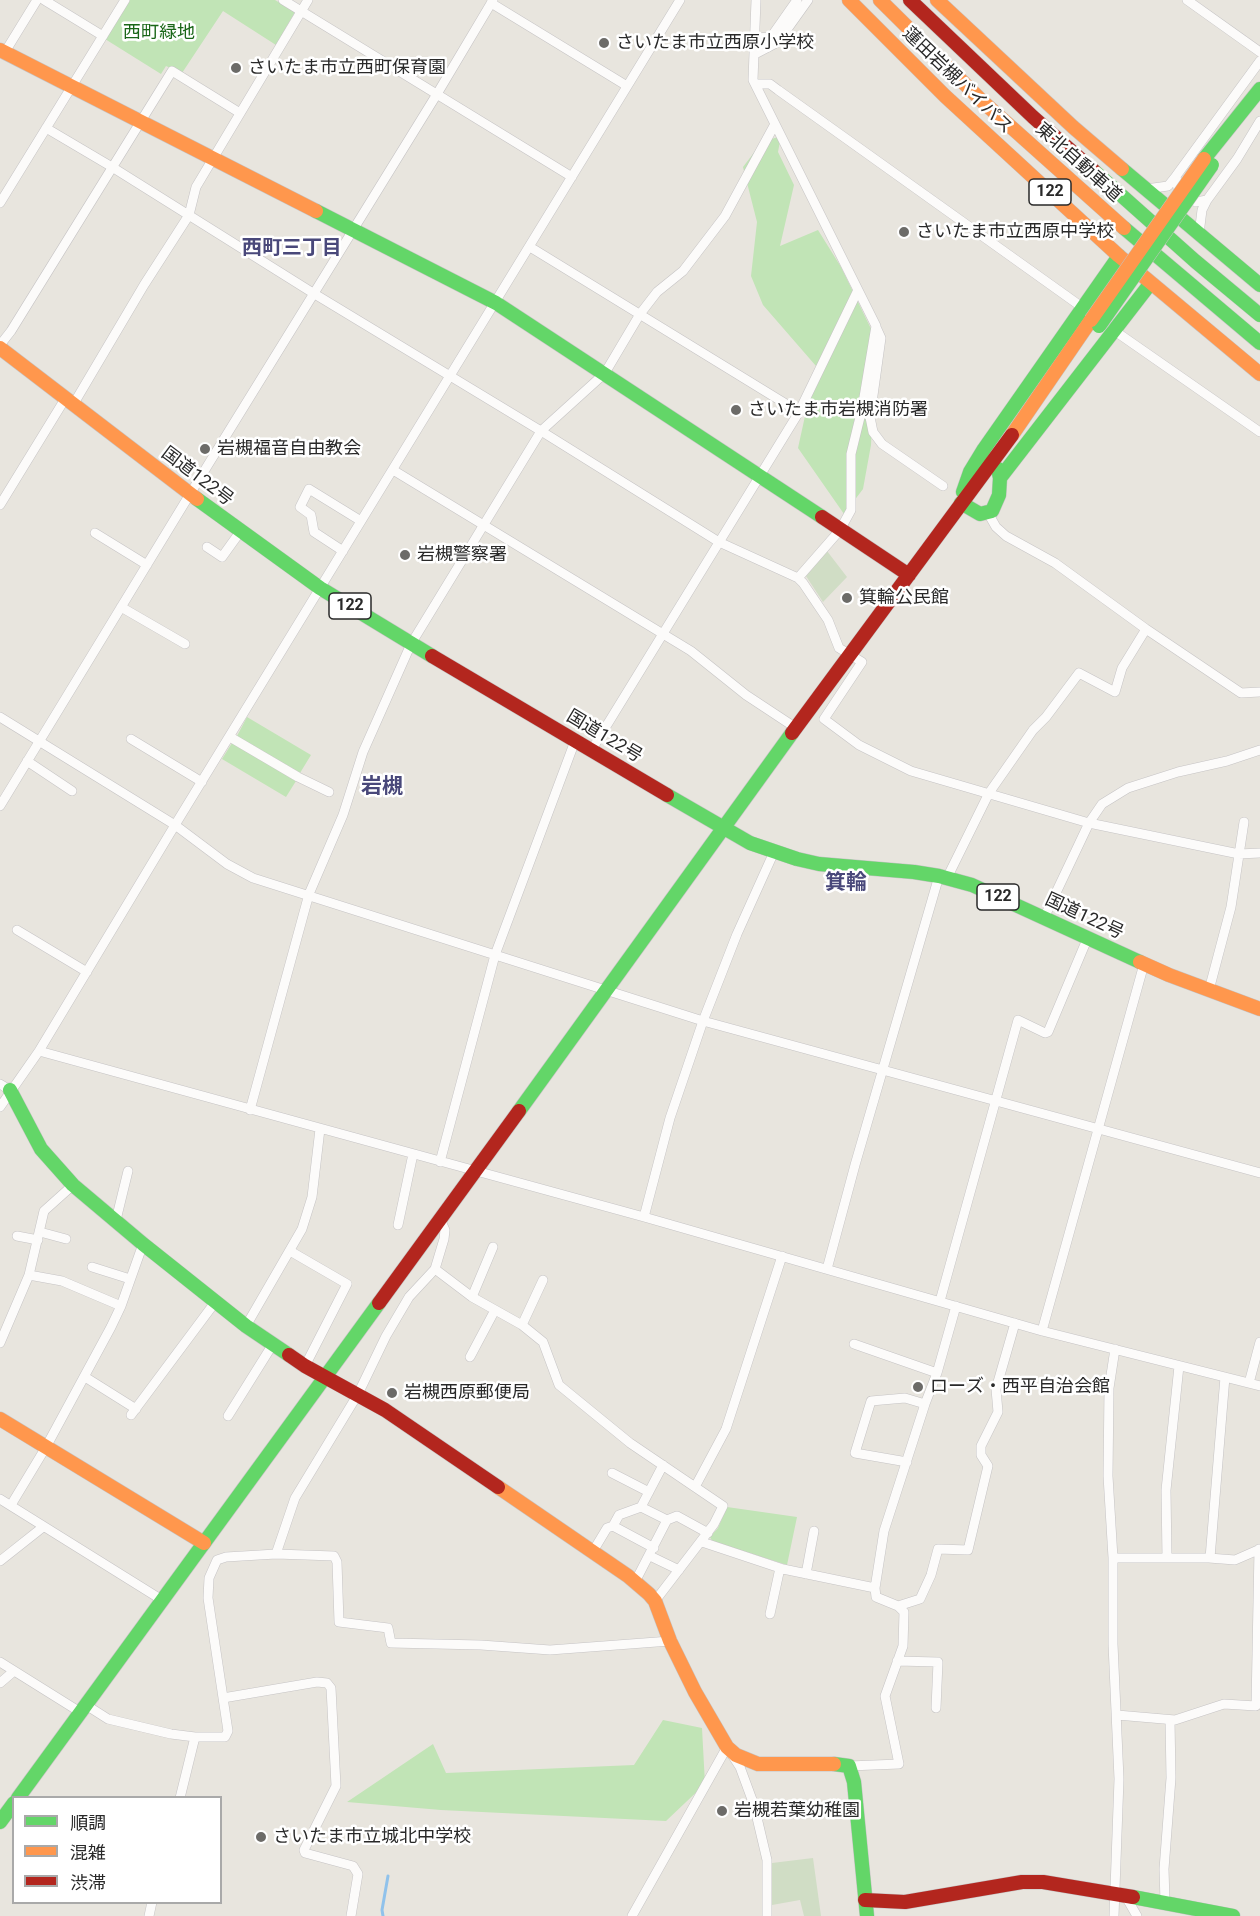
<!DOCTYPE html>
<html>
<head>
<meta charset="utf-8">
<style>
  body { margin:0 }
  #map { position:relative; width:1260px; height:1916px; overflow:hidden; background:#e8e5de; font-family:Roboto,"Noto Sans JP",sans-serif }
  canvas { display:block }
  .legend { position:absolute; left:12px; top:1796px; width:210px; height:108px; box-sizing:border-box; background:#fff; border:2px solid #a9a9a9; margin:0; padding:8px 10px; list-style:none; font-size:18px; color:#292929 }
  .legend li { display:flex; align-items:center; gap:12px; height:30px }
  .legend b { width:30px; border:2px solid #a9a9a9 }
</style>
</head>
<body>
<div id="map">
<canvas width="1260" height="1916"></canvas>
<ul class="legend">
<li><b style="height:8px;background:#63d668"></b>順調</li>
<li><b style="height:8px;background:#ff974d"></b>混雑</li>
<li><b style="height:8px;background:#b3261e"></b>渋滞</li>
</ul>
</div>
<script>
const ctx = document.querySelector('canvas').getContext('2d');
ctx.lineJoin = 'round';
function fillPath(path, color) { ctx.fillStyle = color; ctx.fill(path, 'evenodd'); }
const shape = rows => new Path2D(rows.map(r => 'M' + r).join(''));
function stroke(path, color, width, dash) { ctx.strokeStyle = color; ctx.lineWidth = width; ctx.lineCap = dash ? 'butt' : 'round'; ctx.setLineDash(dash || []); ctx.stroke(path); }
function label(font, color, halo, rows, align = 'center') {
  ctx.font = font + ' Roboto,"Noto Sans JP",sans-serif'; ctx.lineWidth = 5; ctx.setLineDash([]); ctx.textBaseline = 'middle'; ctx.strokeStyle = halo; ctx.fillStyle = color; for (const [text, x, y, turn = 0] of rows) {
    ctx.save(); ctx.translate(x, y); ctx.rotate((+turn || 0) * Math.PI / 180); ctx.textAlign = isNaN(turn) ? turn : align; if (halo) ctx.strokeText(text, 0, 0); ctx.fillText(text, 0, 0); ctx.restore();
  }
}
fillPath(shape([
  [130,0,275,0,295,12,276,45,223,11,182,73,166,66,161,74,105,39],
  [781,136,778,152,794,185,780,246,818,230,841,267,876,339,871,445,863,489,844,514,798,448,816,366,763,305,751,276,757,222,743,167,762,142],
  [247,717,311,755,300,773,237,736],
  [232,743,296,781,286,797,222,759],
  [727,1507,797,1517,787,1565,712,1541,710,1537,718,1528],
  [663,1720,702,1728,705,1784,666,1821,441,1810,347,1802,433,1744,446,1773,634,1765]
]), '#c1e4b6');
fillPath(shape([
  [827,551,847,577,823,602,806,576],
  [813,1858,821,1916,804,1916,800,1900,772,1905,772,1863]
]), '#d0ddc5');
stroke(shape([
  [383,1916,382,1910,388,1876]
]), '#90c2eb', 3);
const street = shape([
  [44,0,103,36],
  [283,0,572,177],
  [756,0,753,80,876,326,862,409,851,454,851,510,840,530,798,578],
  [1187,0,1260,52],
  [491,3,627,86],
  [756,38,771,37,797,0],
  [5,52,37,0],
  [755,54,778,42,808,0],
  [1260,61,1176,176,1178,189,1196,202,1207,200,1237,159,1260,121],
  [755,84,770,84,778,90,1086,310],
  [46,128,112,167,313,293,541,431,719,542,798,578,803,583,828,620,839,648,862,662,824,719,859,745,911,771,1089,823,1239,854,1260,853],
  [1146,189,1168,186,1176,176],
  [0,203,125,0],
  [1199,234,1202,210,1207,200],
  [530,247,799,412],
  [876,327,881,338,870,417,873,432,882,444,943,486],
  [1112,329,1260,432],
  [0,345,11,331,172,71,240,113],
  [73,405,144,285,189,215,196,187,308,0],
  [393,470,691,651,746,695,796,728],
  [0,505,65,399],
  [988,513,996,527,1006,536,1055,563,1146,629,1241,693,1260,692],
  [95,533,147,565],
  [207,547,222,557,240,532],
  [343,551,314,532,311,515,300,507,309,489,361,521],
  [121,607,185,644],
  [0,717,175,825,227,864,253,878,703,1021,1260,1173],
  [230,737,298,777,329,792],
  [131,739,202,782],
  [591,751,799,412,858,290],
  [27,761,72,791],
  [0,806,190,494,437,94,493,0],
  [947,878,989,793,1033,730,1046,717,1079,673,1115,692,1122,668,1146,629],
  [1044,918,1089,823,1102,804,1128,788,1178,772,1227,761,1260,750],
  [17,930,87,972],
  [1209,990,1231,907,1244,822],
  [39,1051,644,1217,1042,1331,1260,1386],
  [0,1084,10,1090],
  [0,1107,39,1051,175,825,680,0],
  [250,1110,309,894,343,815,363,752,411,644,541,431,605,373,640,314,657,292,683,271,725,216,775,124],
  [440,1162,495,955,575,741],
  [644,1217,670,1118,703,1021,737,934,774,852],
  [116,1220,128,1171],
  [398,1225,413,1154],
  [40,1232,66,1239],
  [17,1236,38,1240],
  [290,1251,347,1284,305,1366],
  [92,1267,130,1279],
  [435,1269,472,1297,522,1325,543,1342,559,1385,630,1443,723,1506,714,1524,655,1601],
  [827,1269,855,1165,939,876],
  [29,1275,62,1281,121,1306],
  [472,1297,493,1247],
  [940,1301,1018,1020,1045,1033,1048,1032,1088,937],
  [522,1325,543,1280],
  [246,1326,302,1229,312,1197,320,1129],
  [1042,1331,1144,964],
  [0,1343,29,1275,44,1211,73,1185],
  [854,1344,937,1373],
  [470,1357,495,1310],
  [85,1377,136,1409],
  [1249,1383,1260,1342],
  [131,1415,216,1301],
  [228,1416,273,1344],
  [907,1462,855,1453,871,1401,905,1398,925,1404],
  [612,1473,649,1492],
  [695,1487,726,1429,782,1256],
  [0,1499,162,1600],
  [11,1505,46,1447,111,1327,121,1306,143,1244],
  [641,1507,667,1520],
  [613,1526,654,1548],
  [702,1542,783,1569,875,1588],
  [592,1553,607,1528,613,1526,619,1515,641,1507,663,1465],
  [276,1554,295,1498,358,1394,386,1336,409,1297,435,1269,444,1239,445,1230,440,1219],
  [650,1556,679,1570],
  [1113,1558,1209,1558,1235,1560,1260,1549],
  [1167,1558,1166,1490,1179,1366],
  [1210,1558,1225,1377],
  [0,1561,43,1527],
  [806,1574,814,1531],
  [635,1582,667,1520,677,1516,708,1533],
  [898,1606,920,1599,931,1575,938,1549,968,1550,988,1466,981,1455,981,1446,998,1412,996,1389,1015,1323],
  [770,1614,780,1568],
  [897,1661,938,1662,936,1708],
  [0,1662,80,1712],
  [0,1683,14,1671],
  [223,1698,317,1682,327,1683,331,1688,336,1786,304,1850,305,1853,353,1866,358,1874,351,1916],
  [86,1705,108,1719,171,1734,195,1737,225,1737,228,1731,208,1598,209,1578,217,1560,226,1557,276,1554,334,1556,337,1562,339,1622,388,1628,391,1643,481,1645,550,1650,670,1641],
  [1117,1715,1175,1720,1224,1704,1256,1706,1259,1549],
  [849,1766,899,1764,885,1696,903,1646,904,1612,898,1606,876,1597,875,1588,884,1531,925,1404,937,1373,956,1306],
  [180,1798,195,1737],
  [1126,1897,1137,1916],
  [1165,1902,1164,1869,1171,1778,1170,1720],
  [149,1916,152,1902],
  [632,1916,727,1747,740,1767,754,1805,767,1860,767,1916],
  [1114,1916,1119,1779,1113,1644,1113,1558,1108,1476,1109,1388,1115,1349]
]);
const fast = shape([
  [1204,159,1260,89],
  [1122,169,1260,285],
  [1094,171,1195,261,1260,315],
  [316,211,496,303,822,517],
  [1124,228,1260,343],
  [1000,478,1150,284],
  [963,492,970,472,984,449,1119,256],
  [197,499,320,588,432,656],
  [961,503,980,514,992,511,999,495,1000,478,998,469],
  [667,795,750,843,797,859,819,864,914,872,939,876,972,885,1140,962],
  [10,1090,41,1149,73,1185,143,1244,246,1326,289,1355],
  [519,1111,792,733],
  [834,1764,849,1766,854,1782,867,1916],
  [18,1798,379,1303],
  [0,1822,14,1803],
  [1133,1897,1233,1916]
]);
const slow = shape([
  [849,0,945,96,1119,256,1260,374],
  [880,0,982,101,1124,228],
  [937,0,1073,127,1122,169],
  [0,50,316,211],
  [0,348,197,499],
  [1012,435,1091,320],
  [1140,962,1169,975,1260,1009],
  [0,1419,204,1543],
  [498,1487,628,1576,649,1594,655,1601,670,1641,695,1692,727,1747,736,1755,758,1764,834,1764]
]);
const jam = shape([
  [910,0,1033,117,1094,171],
  [822,517,909,575],
  [432,656,667,795],
  [792,733,1012,435],
  [379,1303,519,1111],
  [289,1355,305,1366,385,1410,498,1487],
  [865,1900,905,1902,1022,1882,1043,1882,1133,1897]
]);
stroke(street, '#c5c3c4', 10);
stroke(fast, '#c5c3c4', 15);
stroke(slow, '#c5c3c4', 15);
stroke(jam, '#c5c3c4', 15);
stroke(street, '#fcfbfa', 9);
stroke(fast, '#63d668', 14);
stroke(slow, '#ff974d', 14);
stroke(jam, '#b3261e', 14);
const fastBridge = shape([
  [1099,326,1212,165]
]);
const slowBridge = shape([
  [1091,320,1204,159]
]);
stroke(fastBridge, '#c5c3c4', 15, []);
stroke(slowBridge, '#c5c3c4', 15, []);
stroke(fastBridge, '#63d668', 14);
stroke(slowBridge, '#ff974d', 14);
for (const [x, y, r, color] of [
  [604,43,6,"#6c6b68"],
  [236,68,6,"#6c6b68"],
  [904,232,6,"#6c6b68"],
  [736,410,6,"#6c6b68"],
  [205,449,6,"#6c6b68"],
  [405,555,6,"#6c6b68"],
  [847,598,6,"#6c6b68"],
  [918,1387,6,"#6c6b68"],
  [392,1393,6,"#6c6b68"],
  [722,1811,6,"#6c6b68"],
  [261,1837,6,"#6c6b68"]
]) { const dot = new Path2D(); dot.arc(x, y, r, 0, 2 * Math.PI); ctx.fillStyle = color; ctx.fill(dot); stroke(dot, '#fff', 2); }
for (const [x, y, w] of [
  [1050,192,42],
  [350,606,42],
  [998,897,42]
]) { const box = new Path2D(); box.roundRect(x - w / 2, y - 13, w, 26, 4.5); ctx.fillStyle = '#fff'; ctx.fill(box); stroke(box, '#292929', 1.5); }
label('bold 16px', '#292929', null, [
  ["122",1050,192],
  ["122",350,606],
  ["122",998,897]
]);
label('18px', '#1a6618', '#fff', [
  ["西町緑地",159,33]
]);
label('18px', '#292929', '#fff', [
  ["さいたま市立西原小学校",616,43],
  ["さいたま市立西町保育園",248,68],
  ["さいたま市立西原中学校",916,232],
  ["さいたま市岩槻消防署",748,410],
  ["岩槻福音自由教会",217,449],
  ["岩槻警察署",417,555],
  ["箕輪公民館",859,598],
  ["ローズ・西平自治会館",930,1387],
  ["岩槻西原郵便局",404,1393],
  ["岩槻若葉幼稚園",734,1811],
  ["さいたま市立城北中学校",273,1837]
], 'left');
label('18px', '#292929', '#fff', [
  ["蓮田岩槻バイパス",957,81,44],
  ["東北自動車道",1078,163,42],
  ["国道122号",197,477,37],
  ["国道122号",604,737,31],
  ["国道122号",1084,917,25]
]);
label('bold 20px', '#49487a', '#fff', [
  ["西町三丁目",292,249]
]);
label('bold 21px', '#49487a', '#fff', [
  ["岩槻",382,788],
  ["箕輪",846,884]
]);
</script>
</body>
</html>
